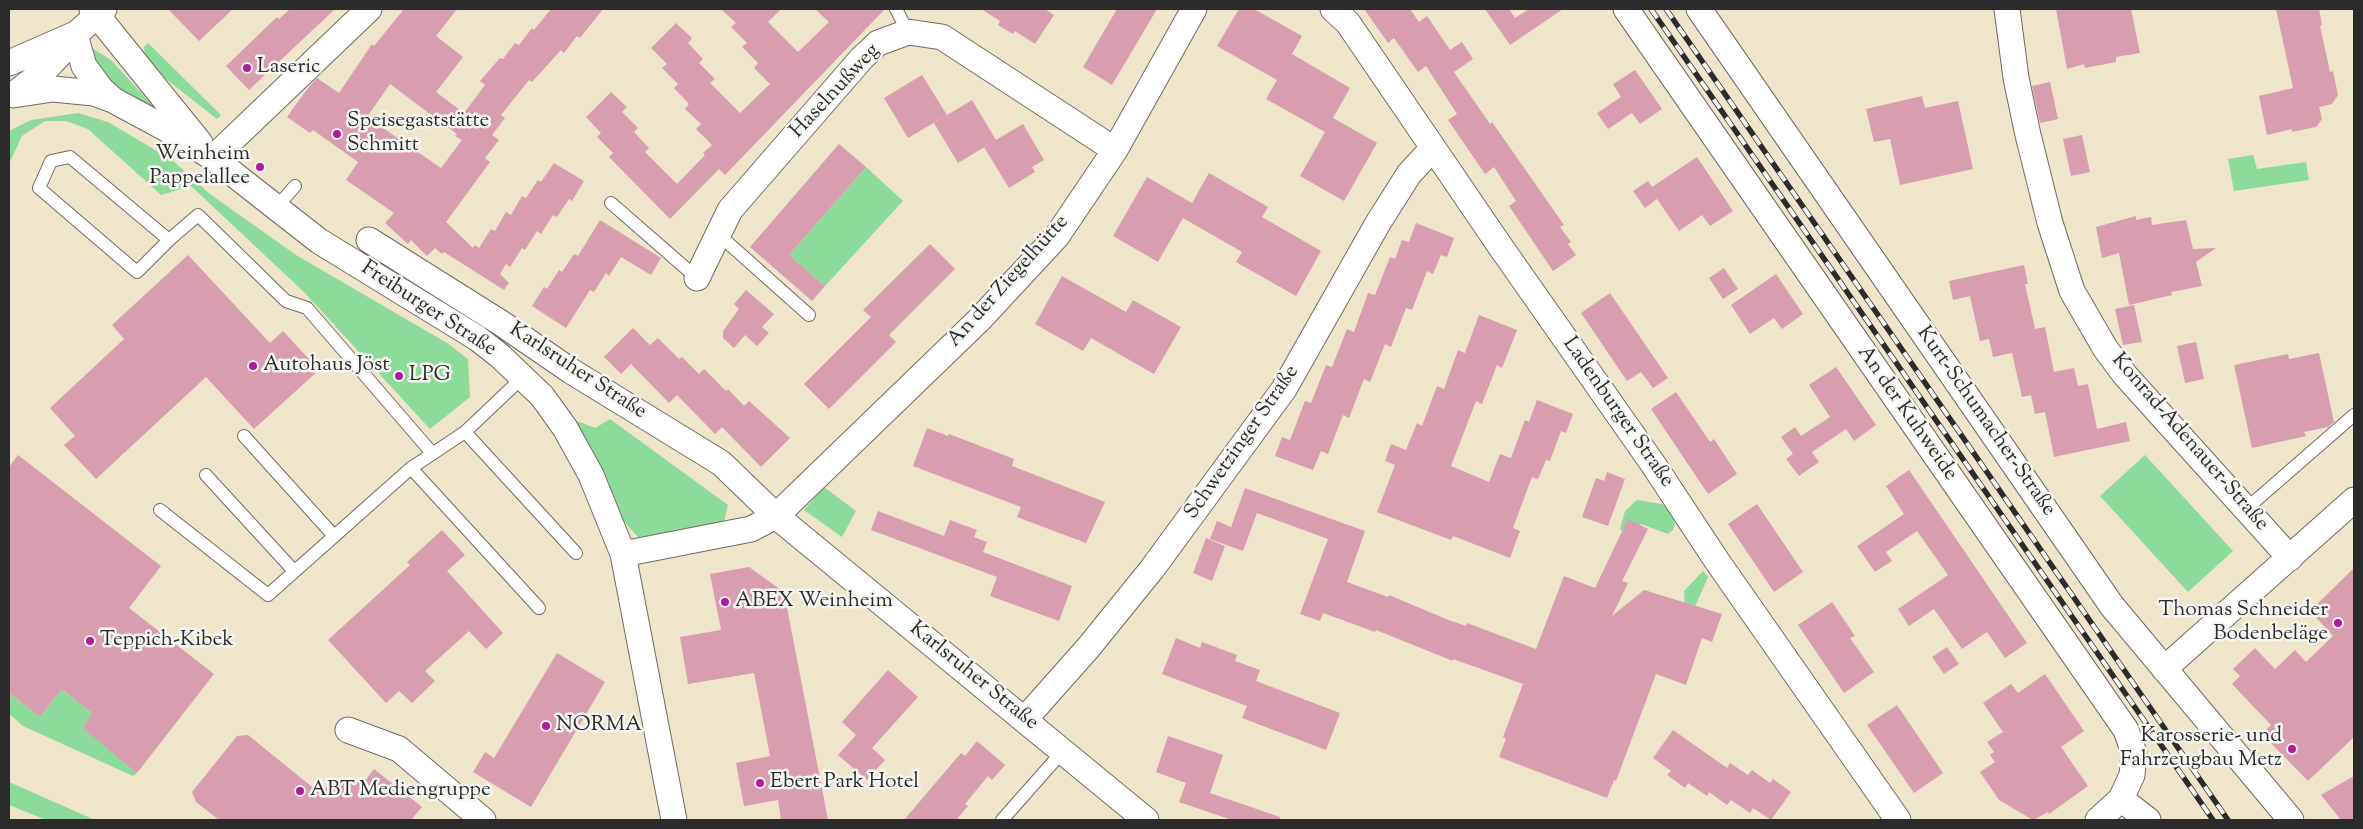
<!DOCTYPE html>
<html>
<head>
<meta charset="utf-8">
<style>
  body { margin:0 }
  #map { position:relative; width:2363px; height:829px; overflow:hidden; background:#efe5cb; font-family:"Sorts Mill Goudy",serif }
  canvas { display:block }
  .frame { position:absolute; inset:0; border:10px solid #2b2b2b; pointer-events:none }
</style>
</head>
<body>
<div id="map">
<canvas width="2363" height="829"></canvas>
<div class="frame"></div>
</div>
<script>
const ctx = document.querySelector('canvas').getContext('2d');
ctx.lineJoin = 'round';
function fillPath(path, color) { ctx.fillStyle = color; ctx.fill(path, 'evenodd'); }
const shape = rows => new Path2D(rows.map(r => 'M' + r).join(''));
function stroke(path, color, width, dash) { ctx.strokeStyle = color; ctx.lineWidth = width; ctx.lineCap = dash ? 'butt' : 'round'; ctx.setLineDash(dash || []); ctx.stroke(path); }
function label(font, color, halo, rows, align = 'center') {
  ctx.font = font + ' "Sorts Mill Goudy",serif'; ctx.lineWidth = 5; ctx.setLineDash([]); ctx.textBaseline = 'middle'; ctx.strokeStyle = halo; ctx.fillStyle = color; for (const [text, x, y, turn = 0] of rows) {
    ctx.save(); ctx.translate(x, y); ctx.rotate((+turn || 0) * Math.PI / 180); ctx.textAlign = isNaN(turn) ? turn : align; if (halo) ctx.strokeText(text, 0, 0); ctx.fillText(text, 0, 0); ctx.restore();
  }
}
fillPath(shape([
  [148,43,221,115,217,119,166,79,145,56,144,47],
  [92,48,111,60,158,111,127,96,106,78,92,59],
  [78,113,108,122,172,160,210,194,296,255,447,343,468,359,470,397,430,429,304,292,191,186,161,195,88,129,66,121,45,121,22,136,9,164,9,131,31,120],
  [2253,155,2257,169,2306,162,2309,180,2234,191,2228,159],
  [866,167,903,201,825,286,789,255],
  [572,419,595,428,610,419,728,505,723,526,667,540,639,538,617,514],
  [2145,455,2233,551,2188,592,2100,496],
  [824,487,856,511,842,537,804,510],
  [1637,500,1662,504,1673,513,1675,524,1673,530,1668,534,1641,524,1626,535,1620,529,1625,511],
  [1703,571,1708,577,1686,627,1684,591],
  [62,689,92,713,137,773,133,776,23,726,9,714,9,693,40,717],
  [9,782,95,820,46,820,9,805]
]), '#8cdb9b');
fillPath(shape([
  [168,9,233,9,199,41],
  [290,9,335,9,249,90,226,66,277,17,279,19],
  [404,9,457,9,436,36,463,57,436,92,464,113,485,85,480,81,500,58,503,59,515,43,519,45,532,28,534,30,551,9,603,9,580,38,577,36,564,53,561,50,532,82,529,80,501,115,505,118,492,135,499,140,485,158,490,162,446,222,473,248,475,245,479,248,491,229,495,231,506,212,511,215,522,196,526,198,538,180,541,182,554,163,584,181,572,201,569,199,557,217,553,215,541,234,537,231,525,250,522,248,510,267,506,264,500,274,509,283,504,290,444,252,442,254,435,248,427,256,411,240,408,244,385,223,394,213,346,180,358,162,313,130,310,133,287,117,308,88,317,78,339,93,372,44,374,46],
  [390,84,457,134,455,136,462,140,441,168,367,117],
  [721,9,781,9,768,22,798,52,829,22,815,9,885,9,725,175,719,169,670,219,609,157,613,153,597,137,601,133,586,117,611,92,627,107,622,112,638,128,634,132,649,148,645,152,677,184,705,155,703,153,712,145,696,129,701,124,685,109,689,104,674,88,678,84,662,68,667,64,651,48,676,23,692,38,688,43,703,59,699,63,715,79,710,83,740,113,770,84,754,68,758,63,742,47,747,43,731,27,736,23],
  [981,9,1045,9,1054,15,1035,44,1015,31,1013,34,998,25,1000,21],
  [1117,9,1157,9,1112,85,1083,67],
  [1239,9,1254,9,1302,36,1292,54,1350,88,1333,118,1377,143,1344,201,1300,176,1325,132,1266,99,1277,80,1217,46],
  [1364,9,1410,9,1419,22,1427,16,1450,50,1462,42,1473,59,1454,72,1490,124,1492,122,1564,225,1560,227,1571,242,1568,244,1576,255,1553,271,1509,206,1516,201,1494,167,1485,174,1448,120,1457,114,1426,66,1418,72,1394,38,1388,43],
  [1485,9,1509,9,1515,18,1529,9,1563,9,1510,45],
  [2056,9,2131,9,2140,53,2116,57,2116,62,2085,68,2084,64,2067,69],
  [2276,9,2319,9,2322,25,2320,26,2330,72,2333,71,2338,95,2332,104,2319,107,2322,119,2316,127,2292,132,2292,129,2267,135,2259,96,2293,88],
  [1635,70,1662,109,1640,124,1632,113,1608,129,1597,113,1621,97,1613,84],
  [922,75,947,115,908,138,884,98],
  [2050,82,2058,119,2040,123,2032,86],
  [1922,96,1925,108,1958,101,1973,169,1900,185,1890,139,1874,142,1866,109],
  [972,100,996,140,958,163,934,123],
  [1023,124,1044,160,1032,167,1035,172,1009,188,984,147],
  [2082,135,2090,172,2071,176,2063,139],
  [839,144,866,167,789,255,825,286,812,301,750,247],
  [1697,157,1733,211,1710,226,1702,215,1679,231,1657,199,1645,208,1633,191,1648,181,1652,187],
  [1209,173,1268,207,1262,217,1321,251,1296,296,1236,262,1242,252,1183,218,1158,262,1113,236,1147,177,1192,203],
  [2136,216,2136,220,2151,217,2152,225,2186,220,2193,249,2216,248,2196,262,2202,286,2171,292,2172,295,2129,305,2119,253,2102,258,2096,227],
  [600,220,661,258,651,275,621,257,609,276,606,273,594,292,590,290,566,328,532,306,544,287,547,289,559,270,562,272,574,254,578,256],
  [1416,223,1454,238,1447,257,1441,255,1433,274,1427,271,1412,310,1406,308,1391,347,1385,344,1370,382,1364,379,1349,418,1343,415,1328,454,1321,451,1313,470,1275,456,1282,437,1290,440,1305,401,1311,403,1326,365,1332,367,1347,329,1354,332,1368,293,1375,295,1390,257,1395,259,1402,240,1409,242],
  [930,244,955,269,889,335,896,342,829,409,804,384,871,317,863,310],
  [188,255,270,343,283,331,319,370,254,429,206,377,96,479,64,445,75,436,50,408,124,339,112,325],
  [2024,265,2028,284,2025,284,2035,329,2045,327,2054,372,2074,368,2078,386,2088,384,2097,429,2126,422,2130,441,2054,457,2045,412,2035,414,2031,395,2022,397,2012,353,1993,357,1989,339,1980,341,1970,296,1953,300,1949,281],
  [1724,268,1738,289,1723,299,1709,278],
  [1776,274,1803,314,1782,329,1774,318,1750,334,1731,305],
  [1062,276,1126,312,1133,300,1181,327,1154,374,1091,338,1083,351,1035,324],
  [746,290,774,314,762,327,769,333,757,346,745,335,734,348,723,338,723,331,739,309,734,304],
  [1610,293,1668,378,1653,388,1641,372,1627,381,1581,313],
  [2134,305,2142,342,2123,345,2115,309],
  [1479,315,1517,330,1502,368,1497,365,1482,404,1476,401,1451,466,1489,482,1500,454,1511,458,1525,420,1529,422,1537,400,1573,414,1566,433,1561,431,1550,461,1546,460,1538,479,1532,477,1513,528,1520,531,1510,558,1453,536,1451,540,1377,512,1395,465,1385,461,1391,444,1406,450,1417,423,1422,426,1437,386,1444,389,1458,350,1465,353],
  [633,328,650,345,658,338,679,359,682,357,699,374,704,369,726,391,728,389,744,406,749,401,790,438,761,467,722,427,715,434,677,395,669,403,631,364,621,374,604,357],
  [2196,342,2204,379,2185,383,2177,346],
  [2319,353,2334,422,2328,427,2304,432,2306,436,2252,448,2234,365,2288,354,2289,359],
  [1836,367,1876,425,1854,441,1846,429,1812,452,1819,462,1799,476,1786,459,1793,454,1781,437,1795,427,1801,436,1830,417,1809,385],
  [1676,392,1710,442,1714,439,1737,474,1708,494,1651,409],
  [927,428,948,436,949,434,1014,459,1012,466,1105,502,1086,543,1017,517,1021,507,913,466],
  [18,455,161,566,129,608,214,674,137,773,83,728,92,713,62,689,40,717,9,693,9,467],
  [1909,470,2027,643,2005,658,1987,632,1962,649,1934,609,1909,626,1898,609,1948,575,1917,531,1886,552,1892,561,1875,572,1857,546,1904,514,1886,486],
  [1607,472,1625,479,1608,526,1582,517,1596,478,1604,481],
  [1245,488,1365,531,1347,582,1388,597,1389,595,1446,619,1466,626,1467,623,1536,649,1564,576,1595,588,1628,519,1648,529,1622,581,1628,583,1612,616,1644,590,1722,614,1712,642,1702,638,1686,685,1656,674,1616,781,1614,780,1607,798,1499,757,1506,739,1503,737,1523,684,1453,659,1453,661,1376,630,1375,632,1323,613,1320,621,1300,614,1328,539,1257,513,1243,551,1210,539,1217,521,1231,527],
  [1757,504,1803,572,1774,592,1728,524],
  [878,511,944,536,950,520,977,530,974,537,987,542,983,552,1072,586,1059,621,990,596,997,577,871,530],
  [442,530,465,555,447,571,503,633,486,649,469,631,425,671,435,681,412,703,399,691,386,703,328,640,410,565,407,562],
  [1206,538,1225,546,1212,581,1193,573],
  [749,567,784,592,828,820,781,820,778,800,744,806,736,763,770,756,754,673,688,684,680,637,721,630,710,574],
  [2354,568,2354,737,2308,781,2262,734,2271,725,2232,684,2240,676,2233,669,2255,648,2275,669,2295,650,2306,662,2333,636,2310,611],
  [1832,602,1855,636,1850,638,1874,672,1844,693,1798,625],
  [1176,638,1200,648,1202,642,1237,655,1235,661,1260,670,1256,681,1340,713,1326,750,1242,718,1247,706,1162,674],
  [1947,647,1959,664,1944,674,1932,657],
  [557,653,605,682,531,807,473,772,485,752,494,758],
  [888,670,918,697,872,748,885,760,867,780,838,755,856,735,842,722],
  [2045,674,2084,731,2061,747,2088,786,2049,814,2048,812,2033,820,1999,800,1980,772,1995,762,1990,755,1994,752,1987,742,2003,732,1983,703,2011,684,2018,693],
  [1897,705,1943,773,1914,793,1867,725],
  [1673,730,1727,768,1730,763,1748,775,1752,770,1770,783,1773,779,1791,792,1771,820,1753,808,1750,813,1731,800,1727,805,1709,792,1707,796,1688,783,1685,788,1667,775,1671,771,1653,758],
  [248,735,322,795,328,784,364,782,374,769,422,807,411,820,219,820,196,802,192,792,237,736],
  [1168,736,1223,755,1210,793,1280,817,1280,820,1232,820,1179,802,1186,783,1156,772],
  [977,741,1005,765,992,780,988,776,965,804,968,806,956,820,904,820,961,753,965,756],
  [2354,776,2354,820,2341,820,2321,795]
]), '#d89daf');
const lane = shape([
  [896,9,908,32],
  [611,203,697,278],
  [276,208,295,186],
  [718,234,809,315],
  [169,240,137,272,39,188,51,161,70,157,169,240,198,215,286,301,307,308,432,453],
  [465,432,576,553],
  [244,436,334,536],
  [411,468,539,608],
  [206,475,294,571],
  [2246,509,2354,415],
  [160,510,268,595,411,468,465,432,523,377],
  [1002,820,1063,751]
]);
const street = shape([
  [92,9,200,143],
  [1333,9,1348,23,1500,246,1653,464,1717,561,1898,820],
  [1626,9,2126,730,2134,753,2132,775,2121,799,2098,820],
  [1699,9,2112,606,2291,820],
  [2007,9,2016,78,2028,135,2050,223,2072,291,2105,348,2125,375,2290,558],
  [75,35,84,66,101,89,113,100],
  [9,63,73,35],
  [17,92,43,72,62,52,75,35,104,9],
  [13,95,53,89,94,93,113,100,163,127,213,158,319,241,477,338,500,356,542,396,565,428,591,475,623,554,674,820],
  [213,158,369,9],
  [369,240,501,323,571,371,721,463,776,516,1146,820],
  [697,278,730,210,862,58,878,43,908,32,942,37,1115,150],
  [623,554,751,529,776,516,980,319,1057,236,1115,150,1194,9],
  [2164,669,2354,500],
  [1025,719,1088,648,1152,569,1284,389,1378,223,1409,174,1433,148],
  [348,730,399,749,483,820],
  [2121,799,2148,820]
]);
stroke(lane, '#706c63', 14);
stroke(street, '#706c63', 27);
stroke(lane, '#fff', 12);
stroke(street, '#fff', 25);
const rail = shape([
  [1651,9,2213,820],
  [1666,9,2228,820]
]);
stroke(rail, '#2b2b2b', 5.5);
stroke(rail, '#f6f6f2', 4, [11]);
for (const [x, y, r, color] of [
  [247,68,5,"#b5179e"],
  [337,134,5,"#b5179e"],
  [260,167,5,"#b5179e"],
  [253,366,5,"#b5179e"],
  [399,376,5,"#b5179e"],
  [725,602,5,"#b5179e"],
  [2338,623,5,"#b5179e"],
  [90,641,5,"#b5179e"],
  [546,726,5,"#b5179e"],
  [2292,749,5,"#b5179e"],
  [760,783,5,"#b5179e"],
  [300,791,5,"#b5179e"]
]) { const dot = new Path2D(); dot.arc(x, y, r, 0, 2 * Math.PI); ctx.fillStyle = color; ctx.fill(dot); stroke(dot, '#f6f6f2', 2); }
label('21px', '#2b2b2b', '#f6f6f2', [
  ["Laseric",257,68],
  ["Speisegaststätte",347,122],
  ["Schmitt",347,146],
  ["Weinheim",250,155,"right"],
  ["Pappelallee",250,179,"right"],
  ["Autohaus Jöst",263,366],
  ["LPG",409,376],
  ["ABEX Weinheim",735,602],
  ["Thomas Schneider",2328,611,"right"],
  ["Bodenbeläge",2328,635,"right"],
  ["Teppich-Kibek",100,641],
  ["NORMA",556,726],
  ["Karosserie- und",2282,737,"right"],
  ["Fahrzeugbau Metz",2282,761,"right"],
  ["Ebert Park Hotel",770,783],
  ["ABT Mediengruppe",310,791]
], 'left');
label('21px', '#2b2b2b', '#f6f6f2', [
  ["Haselnußweg",836,92,-47],
  ["An der Ziegelhütte",1009,282,-48],
  ["Freiburger Straße",428,310,33],
  ["Karlsruher Straße",577,372,33],
  ["Ladenburger Straße",1617,413,55],
  ["An der Kuhweide",1906,414,55],
  ["Kurt-Schumacher-Straße",1985,422,55],
  ["Schwetzinger Straße",1243,443,-55],
  ["Konrad-Adenauer-Straße",2189,443,49],
  ["Karlsruher Straße",973,677,39]
]);
</script>
</body>
</html>
